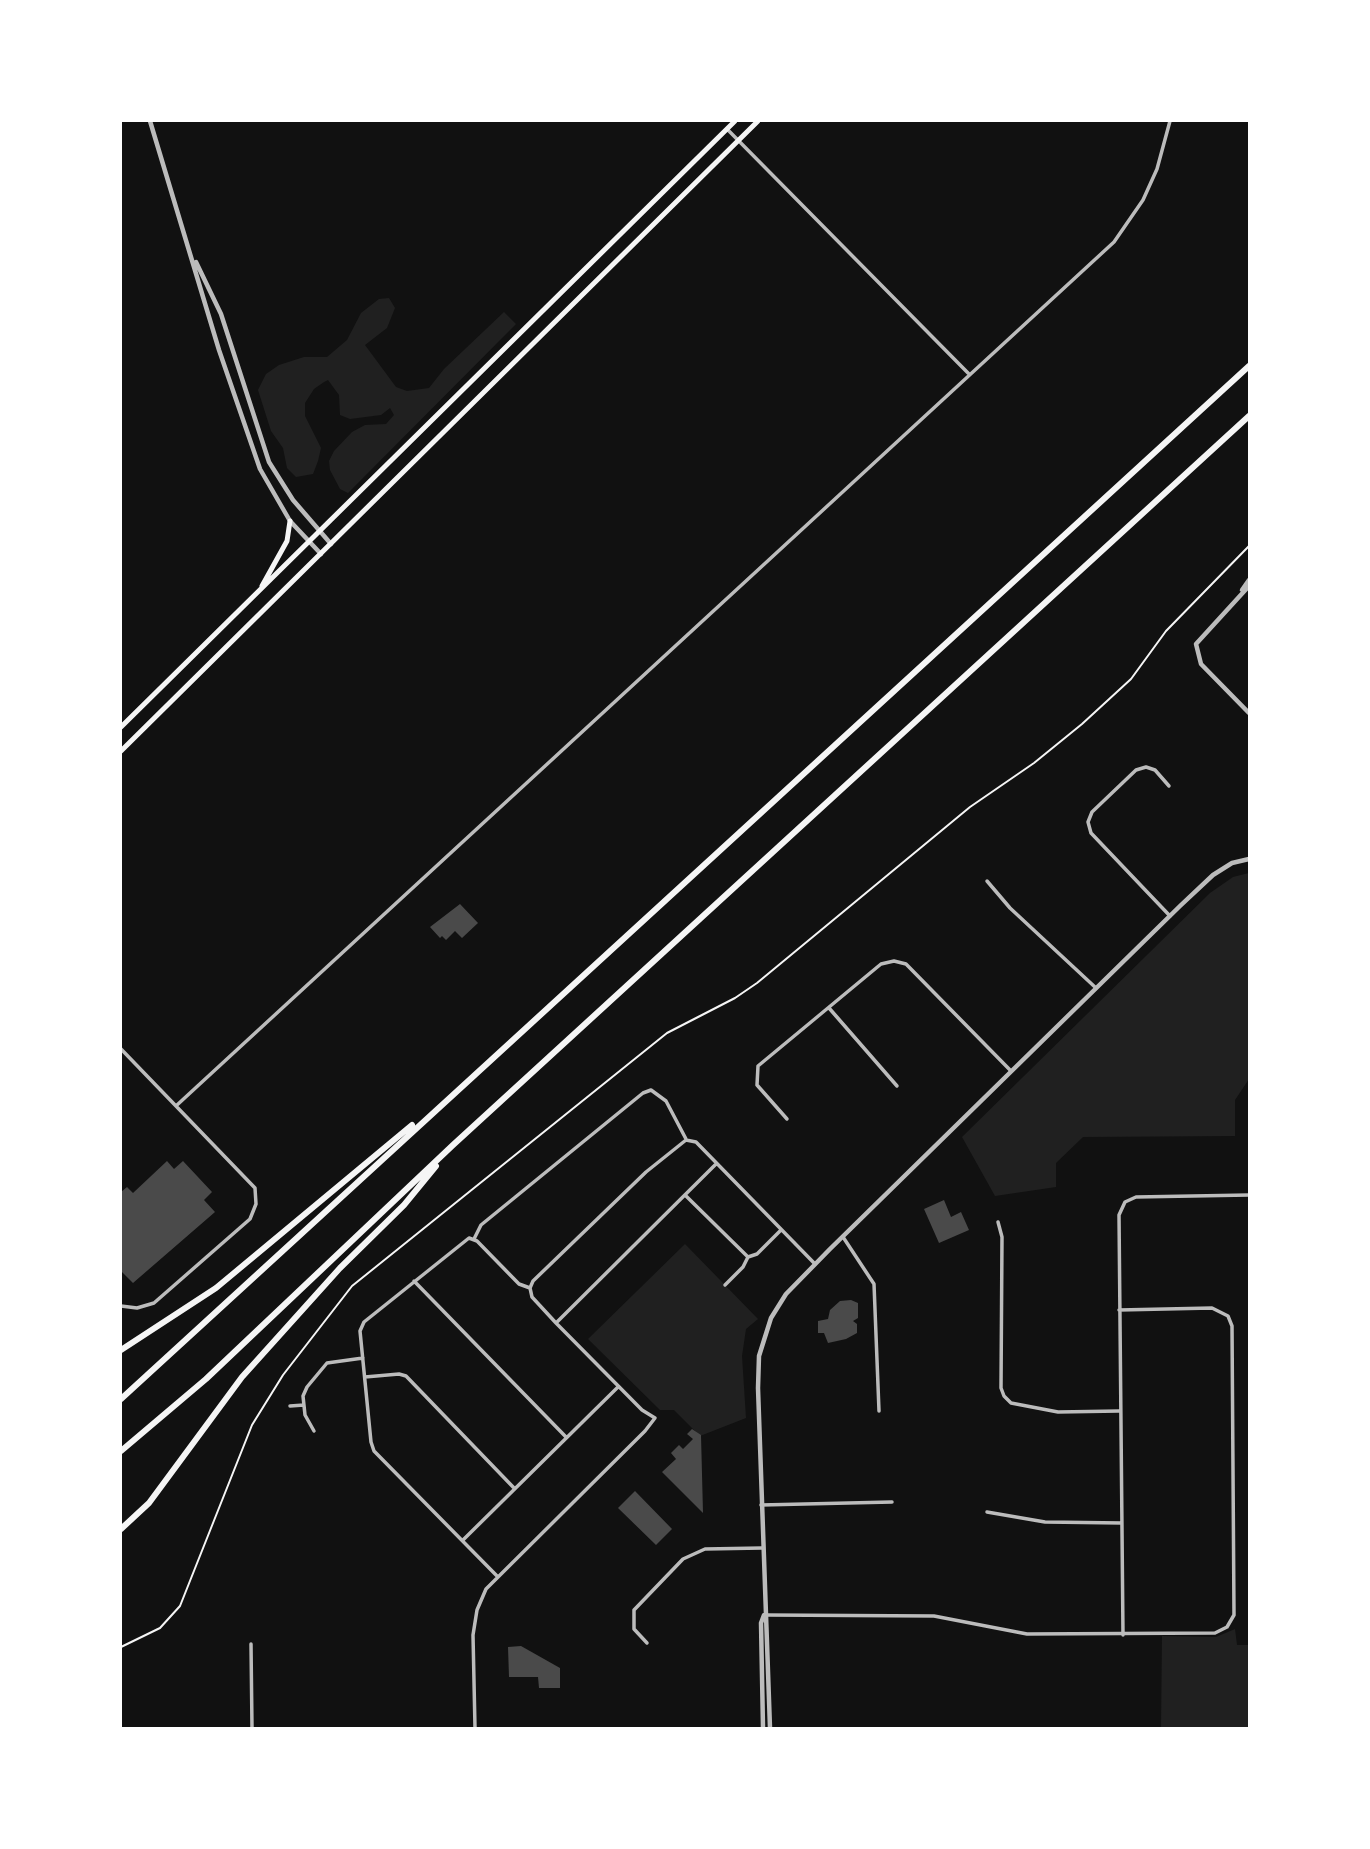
<!DOCTYPE html>
<html>
<head>
<meta charset="utf-8">
<style>
  body { margin:0 }
  #map { position:relative; width:1370px; height:1849px; overflow:hidden; background:#111; font-family:"PT Serif",serif }
  canvas { display:block }
  .frame { position:absolute; inset:0; border:122px solid #fff; pointer-events:none }
</style>
</head>
<body>
<div id="map">
<canvas width="1370" height="1849"></canvas>
<div class="frame"></div>
</div>
<script>
const ctx = document.querySelector('canvas').getContext('2d');
ctx.lineJoin = 'round';
function fillPath(path, color) { ctx.fillStyle = color; ctx.fill(path, 'evenodd'); }
const shape = rows => new Path2D(rows.map(r => 'M' + r).join(''));
function stroke(path, color, width, dash) { ctx.strokeStyle = color; ctx.lineWidth = width; ctx.lineCap = dash ? 'butt' : 'round'; ctx.setLineDash(dash || []); ctx.stroke(path); }
fillPath(shape([
  [389,298,395,308,387,328,365,345,396,387,407,391,429,388,444,369,504,312,516,324,348,493,340,489,330,470,329,461,334,451,352,432,365,425,386,424,394,415,390,408,381,415,350,419,340,415,339,395,328,380,324,382,314,389,305,403,305,416,321,448,318,461,313,474,296,477,287,468,283,448,271,431,258,390,266,374,279,365,304,357,327,357,347,340,361,313,379,299],
  [1249,873,1249,1079,1235,1100,1235,1136,1083,1137,1056,1163,1056,1187,995,1196,962,1137,1210,893,1233,877],
  [685,1244,758,1319,746,1329,742,1356,746,1418,700,1436,674,1410,660,1410,588,1339],
  [1235,1629,1237,1645,1249,1645,1249,1728,1161,1728,1162,1636,1216,1637]
]), '#202020');
fillPath(shape([
  [460,904,478,923,462,938,455,931,446,940,442,936,440,938,430,927],
  [167,1161,174,1169,183,1161,212,1192,204,1200,215,1212,133,1283,121,1271,121,1192,127,1187,133,1193],
  [944,1200,951,1217,961,1212,969,1230,939,1243,924,1209],
  [851,1300,858,1303,858,1318,853,1321,857,1324,857,1333,846,1339,828,1343,824,1333,818,1333,818,1321,828,1319,830,1310,840,1301],
  [692,1429,701,1435,703,1513,662,1472,676,1459,671,1453,679,1445,683,1449,693,1439,687,1434],
  [635,1491,672,1529,656,1545,618,1508],
  [521,1646,560,1668,560,1688,539,1688,538,1677,509,1677,508,1647]
]), '#4a4a4a');
stroke(shape([
  [121,1647,160,1628,180,1606,252,1425,283,1375,352,1286,667,1033,735,998,757,983,970,807,1034,763,1082,724,1131,679,1166,631,1249,546]
]), '#f5f5f5', 2);
stroke(shape([
  [727,129,969,374],
  [1169,786,1155,770,1146,767,1136,770,1092,812,1088,822,1091,833,1170,916],
  [987,881,1010,908,1096,988],
  [829,1008,897,1086],
  [121,1049,255,1188,256,1204,250,1219,154,1303,137,1308,121,1306],
  [177,1105,1114,242,1143,200,1157,169,1170,121],
  [787,1119,757,1085,758,1066,881,964,894,961,906,964,1011,1071],
  [685,1195,748,1257],
  [998,1222,1002,1237,1001,1388,1004,1396,1011,1403,1058,1412,1119,1411],
  [843,1237,874,1284,879,1411],
  [474,1239,481,1225,643,1093,651,1090,666,1101,686,1139],
  [414,1281,566,1437],
  [725,1285,743,1267,748,1257,757,1254,781,1230],
  [530,1288,533,1281,646,1172,686,1140,696,1142,815,1264],
  [556,1323,716,1164],
  [365,1377,399,1374,406,1376,514,1488],
  [290,1406,304,1405],
  [314,1431,305,1415,303,1396,307,1387,327,1363,363,1358],
  [761,1505,892,1502],
  [987,1512,1045,1522,1122,1523],
  [463,1540,618,1387],
  [766,1615,934,1616,1027,1634,1215,1633,1227,1627,1234,1615,1232,1326,1228,1316,1212,1308,1119,1310],
  [1123,1635,1119,1215,1125,1202,1136,1197,1249,1195],
  [647,1643,634,1629,634,1610,683,1559,705,1549,762,1548],
  [251,1644,252,1728],
  [475,1728,473,1635,477,1610,486,1589,645,1431,655,1418,642,1410,556,1323,532,1297,530,1288,519,1284,477,1241,469,1238,364,1322,360,1331,371,1442,374,1451,498,1577]
]), '#bcbcbc', 3.5);
stroke(shape([
  [150,121,219,350,260,469,290,521,321,554],
  [196,262,221,314,269,462,293,500,331,544],
  [1249,586,1196,644,1201,664,1249,713],
  [1242,590,1249,580],
  [763,1728,761,1623,764,1615],
  [770,1728,758,1388,759,1356,771,1318,786,1294,830,1249,1180,906,1213,875,1232,863,1249,859]
]), '#bcbcbc', 4.5);
stroke(shape([
  [262,586,287,541,290,521],
  [121,727,735,121],
  [121,751,758,121]
]), '#f5f5f5', 5);
stroke(shape([
  [121,1350,216,1288,412,1125],
  [121,1399,1249,366],
  [121,1451,206,1379,453,1145,1249,416],
  [121,1529,149,1503,242,1377,340,1268,404,1205,436,1166]
]), '#f5f5f5', 6);
</script>
</body>
</html>
